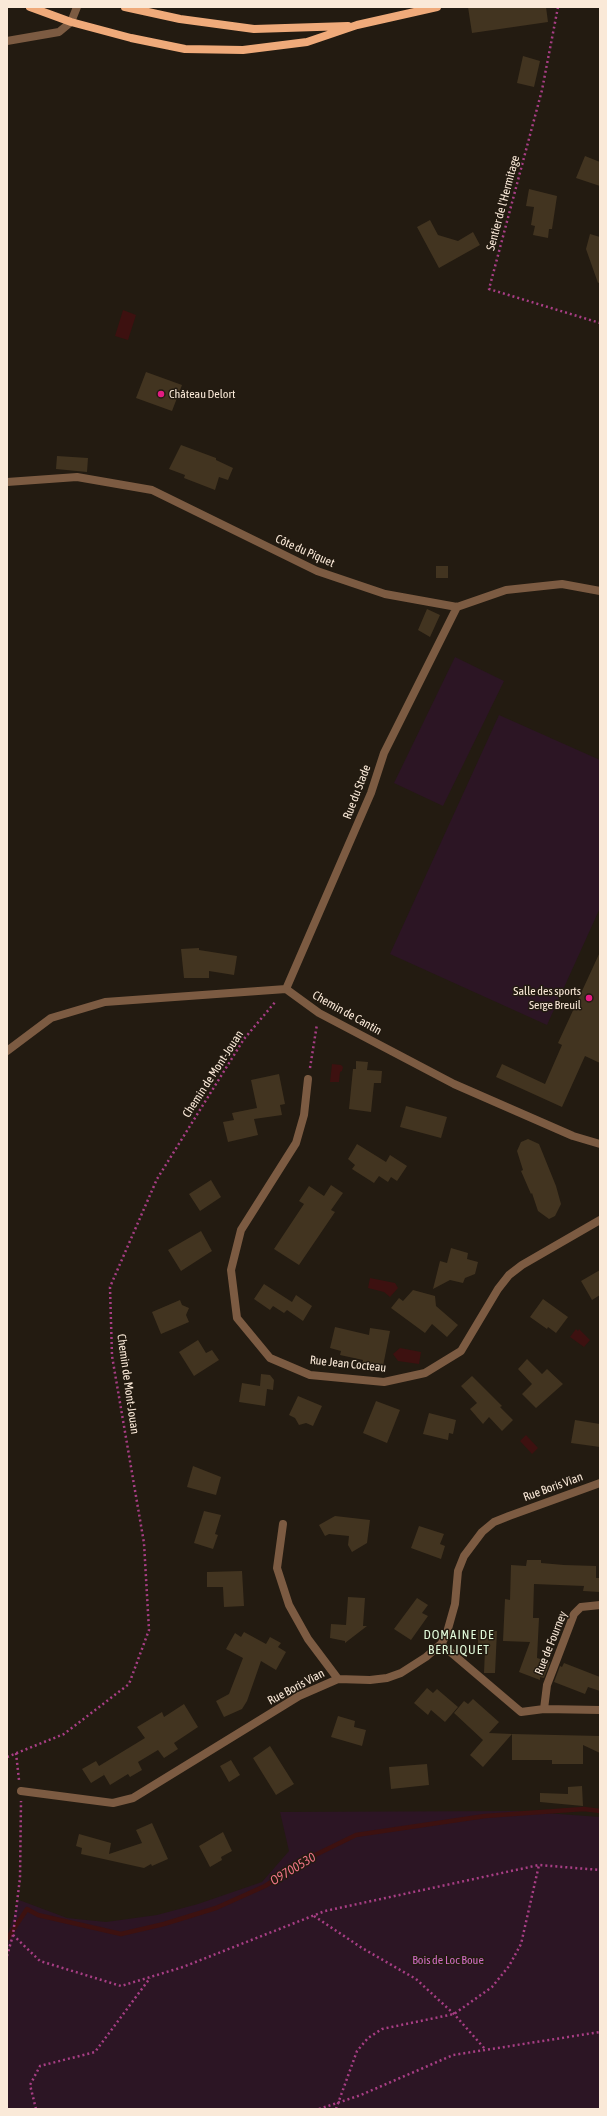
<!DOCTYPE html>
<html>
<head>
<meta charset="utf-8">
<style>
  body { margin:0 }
  #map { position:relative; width:607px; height:2116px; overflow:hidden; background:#231b11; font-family:"Asap Condensed",sans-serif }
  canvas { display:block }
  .frame { position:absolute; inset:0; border:8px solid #fae9d8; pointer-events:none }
</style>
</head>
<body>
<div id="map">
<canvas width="607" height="2116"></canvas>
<div class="frame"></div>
</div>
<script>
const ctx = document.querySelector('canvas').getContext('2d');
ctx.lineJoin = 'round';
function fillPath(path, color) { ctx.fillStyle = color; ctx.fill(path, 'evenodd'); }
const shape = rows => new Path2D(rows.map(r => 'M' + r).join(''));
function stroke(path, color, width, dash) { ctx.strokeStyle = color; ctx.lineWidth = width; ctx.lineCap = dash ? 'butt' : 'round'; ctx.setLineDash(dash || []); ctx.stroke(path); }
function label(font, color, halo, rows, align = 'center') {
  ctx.font = font + ' "Asap Condensed",sans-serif'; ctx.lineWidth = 3; ctx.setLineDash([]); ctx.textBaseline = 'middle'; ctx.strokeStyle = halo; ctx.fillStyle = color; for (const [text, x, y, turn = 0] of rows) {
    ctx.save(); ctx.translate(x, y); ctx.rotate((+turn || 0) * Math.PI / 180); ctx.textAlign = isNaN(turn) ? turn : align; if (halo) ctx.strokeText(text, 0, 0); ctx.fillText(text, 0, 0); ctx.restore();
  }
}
fillPath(shape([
  [455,657,504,681,443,806,394,783],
  [499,715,600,760,600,908,547,1025,390,954],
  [518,1811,600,1817,600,2109,7,2109,7,1936,19,1900,67,1918,106,1922,157,1915,198,1904,262,1882,289,1851,280,1812]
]), '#2c1524');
fillPath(shape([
  [123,310,136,315,128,340,115,336],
  [332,1064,341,1065,343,1067,342,1071,340,1072,339,1082,330,1082],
  [370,1278,395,1283,398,1288,390,1297,384,1292,368,1288],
  [576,1329,578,1331,579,1329,590,1340,584,1347,570,1337],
  [400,1348,421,1352,419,1364,398,1361,393,1354],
  [526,1435,538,1448,532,1454,520,1441]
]), '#3d1110');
stroke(shape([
  [7,1939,27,1909,38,1915,121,1934,164,1924,216,1908,265,1886,309,1858,356,1835,485,1816,584,1809,600,1811]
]), '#3d1110', 4.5);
fillPath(shape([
  [468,7,546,7,548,22,472,33],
  [523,56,540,61,534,87,517,83],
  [585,156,600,162,600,186,576,178],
  [529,189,557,196,552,229,549,229,548,238,533,235,535,226,531,225,534,207,526,206],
  [430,220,438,235,458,241,473,232,480,245,439,268,417,227],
  [590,234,600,237,600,282,598,283,586,249],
  [146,372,182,385,172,411,136,398],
  [181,445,216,458,216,460,233,468,228,480,219,477,215,490,184,478,185,475,169,469],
  [57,456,88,458,87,472,56,469],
  [436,566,448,566,448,578,436,578],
  [427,609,440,615,430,637,418,630],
  [199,948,199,950,237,956,234,975,209,971,209,978,184,978,181,949],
  [600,952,600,1063,585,1056,562,1107,496,1077,502,1064,545,1084,562,1045,558,1043],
  [356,1061,368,1062,367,1070,382,1071,381,1083,374,1083,371,1112,349,1109,353,1069,356,1069],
  [279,1074,285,1104,280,1105,282,1115,254,1119,258,1135,228,1142,223,1122,234,1120,232,1113,257,1108,251,1080],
  [406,1106,447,1117,441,1138,400,1127],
  [528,1139,539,1144,556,1186,561,1204,555,1216,549,1219,538,1211,532,1193,531,1194,521,1171,523,1170,517,1151,521,1142],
  [357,1144,386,1162,390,1155,407,1166,397,1181,391,1177,388,1182,379,1176,374,1183,352,1169,355,1165,348,1159],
  [211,1180,221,1197,200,1211,189,1194],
  [331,1185,343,1193,331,1210,335,1212,299,1265,274,1249,304,1204,299,1201,309,1186,324,1196],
  [201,1231,212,1251,181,1271,168,1250],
  [451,1248,468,1253,467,1259,478,1262,475,1274,465,1278,463,1283,450,1280,433,1289,440,1261,447,1263],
  [600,1270,600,1295,592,1300,581,1281],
  [264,1284,292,1302,296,1295,312,1306,303,1321,287,1310,288,1309,284,1313,273,1306,270,1310,254,1299],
  [413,1290,435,1296,436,1306,458,1325,447,1337,432,1324,425,1333,391,1308,399,1298,403,1301],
  [543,1299,568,1317,556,1333,548,1327,547,1329,530,1317],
  [180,1300,182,1305,189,1308,186,1315,189,1322,161,1334,152,1312],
  [335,1327,369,1335,370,1328,390,1331,383,1366,362,1365,363,1360,340,1355,341,1351,330,1348],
  [198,1340,206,1353,212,1350,219,1360,194,1376,179,1352],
  [527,1359,542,1374,547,1369,563,1384,536,1408,522,1394,532,1384,518,1369],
  [261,1374,270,1375,274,1380,273,1390,267,1389,265,1406,239,1402,242,1383,260,1386],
  [472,1376,502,1406,500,1407,513,1420,502,1431,489,1417,483,1424,470,1409,477,1403,461,1386],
  [298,1396,322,1406,313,1426,306,1423,299,1425,295,1418,289,1415],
  [376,1401,400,1410,387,1443,363,1433],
  [429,1413,456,1420,453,1434,449,1433,448,1440,423,1434],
  [575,1420,600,1424,600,1447,571,1443],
  [193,1466,221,1477,216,1495,187,1487],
  [204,1511,221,1515,215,1534,218,1535,213,1549,194,1543],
  [335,1516,370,1520,367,1543,352,1552,348,1545,349,1536,329,1534,325,1536,319,1525],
  [419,1526,444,1534,440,1544,445,1546,441,1559,411,1548],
  [527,1560,541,1560,541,1563,564,1565,596,1566,596,1578,600,1578,600,1592,583,1591,584,1586,534,1584,533,1618,539,1618,537,1658,550,1662,544,1678,540,1677,540,1680,519,1672,530,1642,503,1641,505,1599,510,1600,511,1565,526,1566],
  [242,1571,244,1606,224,1607,223,1587,207,1587,207,1572],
  [348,1597,365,1598,363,1626,367,1626,345,1643,345,1641,330,1638,331,1624,346,1625],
  [417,1598,428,1605,422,1613,428,1616,411,1640,394,1629],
  [478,1630,497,1631,495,1673,484,1673,485,1650,478,1650],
  [244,1632,266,1644,270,1637,281,1643,278,1647,286,1652,276,1670,261,1661,247,1701,242,1709,224,1717,216,1701,229,1694,243,1658,226,1649,235,1633,241,1637],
  [564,1663,600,1677,600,1691,588,1687,585,1694,554,1682,560,1666,562,1667],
  [427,1688,433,1693,437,1689,458,1707,445,1722,431,1710,428,1715,414,1703],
  [473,1699,499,1722,489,1733,512,1734,483,1767,470,1755,483,1740,454,1713,464,1701,468,1704],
  [184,1704,198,1727,174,1743,178,1749,164,1758,158,1750,138,1762,142,1770,130,1777,128,1774,110,1785,103,1773,104,1775,91,1783,82,1769,96,1761,99,1766,145,1738,137,1727,162,1712,164,1717],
  [338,1716,355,1721,354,1727,366,1730,362,1746,331,1737],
  [512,1734,600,1736,600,1753,583,1745,583,1764,552,1764,552,1760,512,1760],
  [270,1746,294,1784,276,1795,253,1758],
  [231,1760,240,1775,229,1782,220,1766],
  [427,1764,429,1785,391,1789,389,1767],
  [582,1786,583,1806,540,1802,540,1793,568,1794,568,1787],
  [152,1823,168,1859,152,1866,151,1864,144,1868,81,1854,82,1848,76,1846,79,1834,111,1843,109,1854,142,1843,136,1830],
  [223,1832,232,1851,221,1857,222,1860,210,1867,199,1846]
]), '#423420');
stroke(shape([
  [558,7,542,90,489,289,600,323],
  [310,1068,317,1024],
  [16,1753,19,1780],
  [7,1757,64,1734,129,1684,149,1630,144,1543,112,1356,110,1287,157,1179,244,1039,276,1001],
  [314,1916,362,1948,416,1979,454,2014,485,2049],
  [13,1935,40,1961,121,1986,183,1967,325,1911,539,1865,600,1870],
  [7,1956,13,1935,20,1878,21,1801],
  [36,2109,30,2085,40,2066,95,2052,150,1978],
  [319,2109,361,2095,453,2055,600,2032],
  [336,2109,357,2051,368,2038,382,2029,454,2014,492,1987,509,1966,521,1944,539,1865]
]), '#a83e85', 2.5, [2, 3]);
stroke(shape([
  [7,41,59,32,71,22,77,7],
  [7,482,77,477,152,490,317,571,385,594,457,607,506,590,562,584,600,591],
  [286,989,371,793,384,753,457,607],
  [7,1051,51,1018,105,1002,286,989,319,1013,454,1084,573,1136,600,1144],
  [308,1079,304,1115,296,1143,241,1230,231,1270,237,1318,270,1358,310,1375,384,1382,425,1373,461,1351,498,1289,509,1275,522,1265,600,1220],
  [283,1524,277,1568,289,1605,308,1639,338,1679],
  [441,1644,521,1712,544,1709,600,1710],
  [544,1709,547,1685,574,1614,581,1607,600,1605],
  [21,1791,113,1803,133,1798,299,1696,338,1679,370,1680,387,1678,401,1673,426,1657,441,1644,446,1636,455,1604,458,1571,464,1556,482,1532,494,1522,509,1516,600,1483]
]), '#7c5b42', 8);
stroke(shape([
  [30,7,71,22,131,38,185,49,243,50,307,42,357,25,437,7],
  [125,7,180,19,254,29,348,26]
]), '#efaa7a', 8);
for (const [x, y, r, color] of [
  [161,394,4,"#e21c82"],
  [589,998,4,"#e21c82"]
]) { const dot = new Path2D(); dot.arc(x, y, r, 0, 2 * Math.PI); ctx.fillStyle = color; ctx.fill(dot); stroke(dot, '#231b11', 1.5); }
label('12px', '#fae9d8', '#231b11', [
  ["Sentier de l'Hermitage",503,203,-75],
  ["Côte du Piquet",305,551,24],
  ["Rue du Stade",357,792,-69],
  ["Chemin de Cantin",347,1013,29],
  ["Chemin de Mont-Jouan",213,1074,-57],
  ["Rue Jean Cocteau",348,1364,6],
  ["Chemin de Mont-Jouan",128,1384,82],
  ["Rue Boris Vian",553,1487,-20],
  ["Rue de Fourney",551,1643,-68],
  ["Rue Boris Vian",296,1687,-28]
]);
label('12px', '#fae9d8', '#231b11', [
  ["Château Delort",169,394],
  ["Salle des sports",581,991,"right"],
  ["Serge Breuil",581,1005,"right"]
], 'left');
label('12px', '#d26cc4', '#231b11', [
  ["Bois de Loc Boue",448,1960]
]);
ctx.letterSpacing = '1px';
label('13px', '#e2fada', '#231b11', [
  ["DOMAINE DE",459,1635],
  ["BERLIQUET",459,1650]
]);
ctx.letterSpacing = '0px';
label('italic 13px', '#ee7285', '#231b11', [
  ["O9700530",293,1869,-31]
]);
</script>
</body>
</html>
